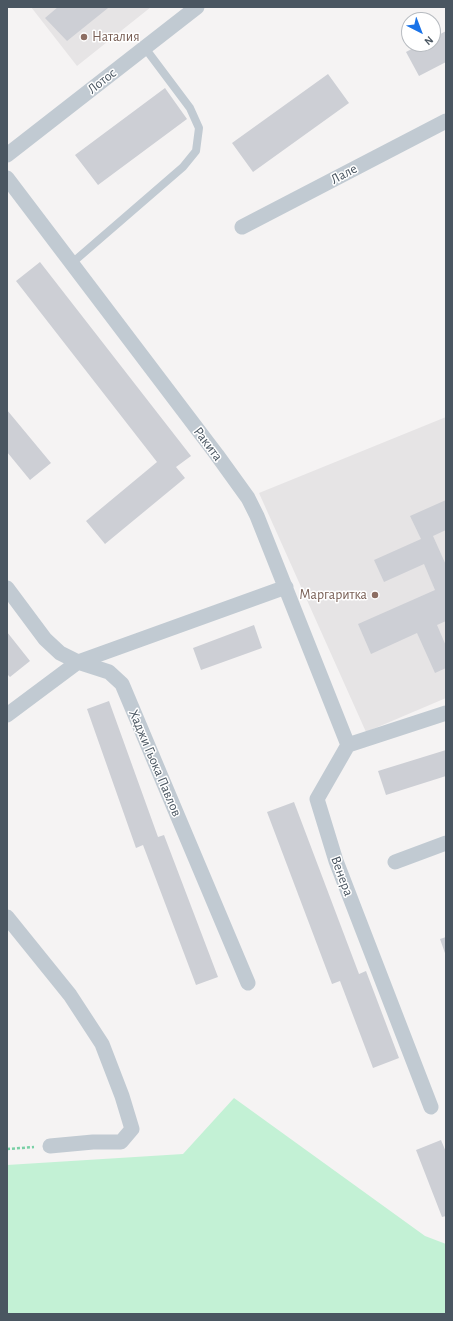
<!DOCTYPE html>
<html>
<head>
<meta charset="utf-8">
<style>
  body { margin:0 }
  #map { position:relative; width:453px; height:1321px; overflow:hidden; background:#f5f3f3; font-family:"Alegreya Sans",sans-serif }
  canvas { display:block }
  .frame { position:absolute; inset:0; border:8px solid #4a5661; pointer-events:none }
  .north { position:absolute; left:401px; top:12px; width:40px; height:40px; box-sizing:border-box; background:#fff; border:1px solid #b7bbc0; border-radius:50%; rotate:138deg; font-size:11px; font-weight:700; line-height:16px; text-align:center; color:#4a5661 }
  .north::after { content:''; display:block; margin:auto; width:14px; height:18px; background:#1a73e8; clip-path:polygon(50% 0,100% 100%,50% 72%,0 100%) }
</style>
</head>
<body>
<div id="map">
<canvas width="453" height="1321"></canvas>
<div class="frame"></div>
<div class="north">N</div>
</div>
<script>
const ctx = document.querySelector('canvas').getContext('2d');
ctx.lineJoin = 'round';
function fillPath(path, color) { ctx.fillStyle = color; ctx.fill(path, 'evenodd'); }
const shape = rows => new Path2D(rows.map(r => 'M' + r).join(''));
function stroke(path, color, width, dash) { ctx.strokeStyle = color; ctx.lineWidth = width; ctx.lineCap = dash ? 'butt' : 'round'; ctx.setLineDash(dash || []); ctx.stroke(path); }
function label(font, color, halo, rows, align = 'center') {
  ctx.font = font + ' "Alegreya Sans",sans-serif'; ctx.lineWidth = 3; ctx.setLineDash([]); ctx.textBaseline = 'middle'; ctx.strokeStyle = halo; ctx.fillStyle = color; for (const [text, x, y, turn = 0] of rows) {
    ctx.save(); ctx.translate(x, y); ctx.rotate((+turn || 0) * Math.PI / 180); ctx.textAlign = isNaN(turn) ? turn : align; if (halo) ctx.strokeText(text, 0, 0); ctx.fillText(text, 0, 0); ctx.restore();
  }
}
fillPath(shape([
  [31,7,151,7,77,66],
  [446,417,446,698,366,732,259,493]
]), '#e6e4e5');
fillPath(shape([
  [234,1098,425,1236,446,1244,446,1314,7,1314,7,1165,183,1154]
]), '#c3f1d5');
fillPath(shape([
  [58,7,107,7,108,8,67,41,45,18],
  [446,31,446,62,419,76,406,52,421,44,433,44,433,38],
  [328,74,349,103,253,172,232,143],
  [165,88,187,119,98,185,75,155],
  [40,262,191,456,176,467,185,478,105,544,86,521,157,462,16,281],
  [7,410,51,463,30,480,7,452],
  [446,500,446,530,433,536,446,565,446,621,437,625,446,646,446,668,435,673,417,633,371,654,358,624,435,590,424,564,384,582,374,560,421,539,410,516],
  [254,625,262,648,201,670,193,648],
  [7,632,30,661,10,677,7,674],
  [109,701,158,837,164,835,218,977,196,985,143,845,136,848,87,709],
  [446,750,446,776,386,795,378,771],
  [294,802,359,974,366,971,399,1058,373,1068,340,981,332,984,267,812],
  [446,937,446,956,440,939],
  [441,1140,446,1152,446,1216,442,1217,416,1150]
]), '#cdcfd5');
stroke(shape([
  [7,1149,34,1147]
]), '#7ad0a6', 2.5, [3, 2]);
stroke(shape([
  [72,263,183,167,196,151,199,128,190,108,145,48]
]), '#c1cad2', 8);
stroke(shape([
  [7,155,197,7],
  [7,178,217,455,248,498,257,516,348,745],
  [242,227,446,121],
  [7,588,45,639,60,653,78,662,109,672,122,684,248,983],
  [7,715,78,662,286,587],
  [395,862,446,843],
  [7,917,70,995,102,1044,122,1096,132,1129,121,1142,93,1142,50,1146],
  [431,1107,336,861,317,799,348,745,446,713]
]), '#c1cad2', 15);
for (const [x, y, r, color] of [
  [84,37,4,"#8d6e63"],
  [375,595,4,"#8d6e63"]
]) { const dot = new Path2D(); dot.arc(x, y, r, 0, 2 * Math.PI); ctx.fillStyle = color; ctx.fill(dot); stroke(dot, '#fff', 1.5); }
label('14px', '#785e54', '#fff', [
  ["Наталия",92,37],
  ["Маргаритка",367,595,"right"]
], 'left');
label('14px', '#4a5661', '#fff', [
  ["Лотос",102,81,-38],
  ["Лале",344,174,-28],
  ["Ракита",208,444,53],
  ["Хаджи Гьока Павлов",155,763,67],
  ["Венера",342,876,70]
]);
</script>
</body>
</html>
